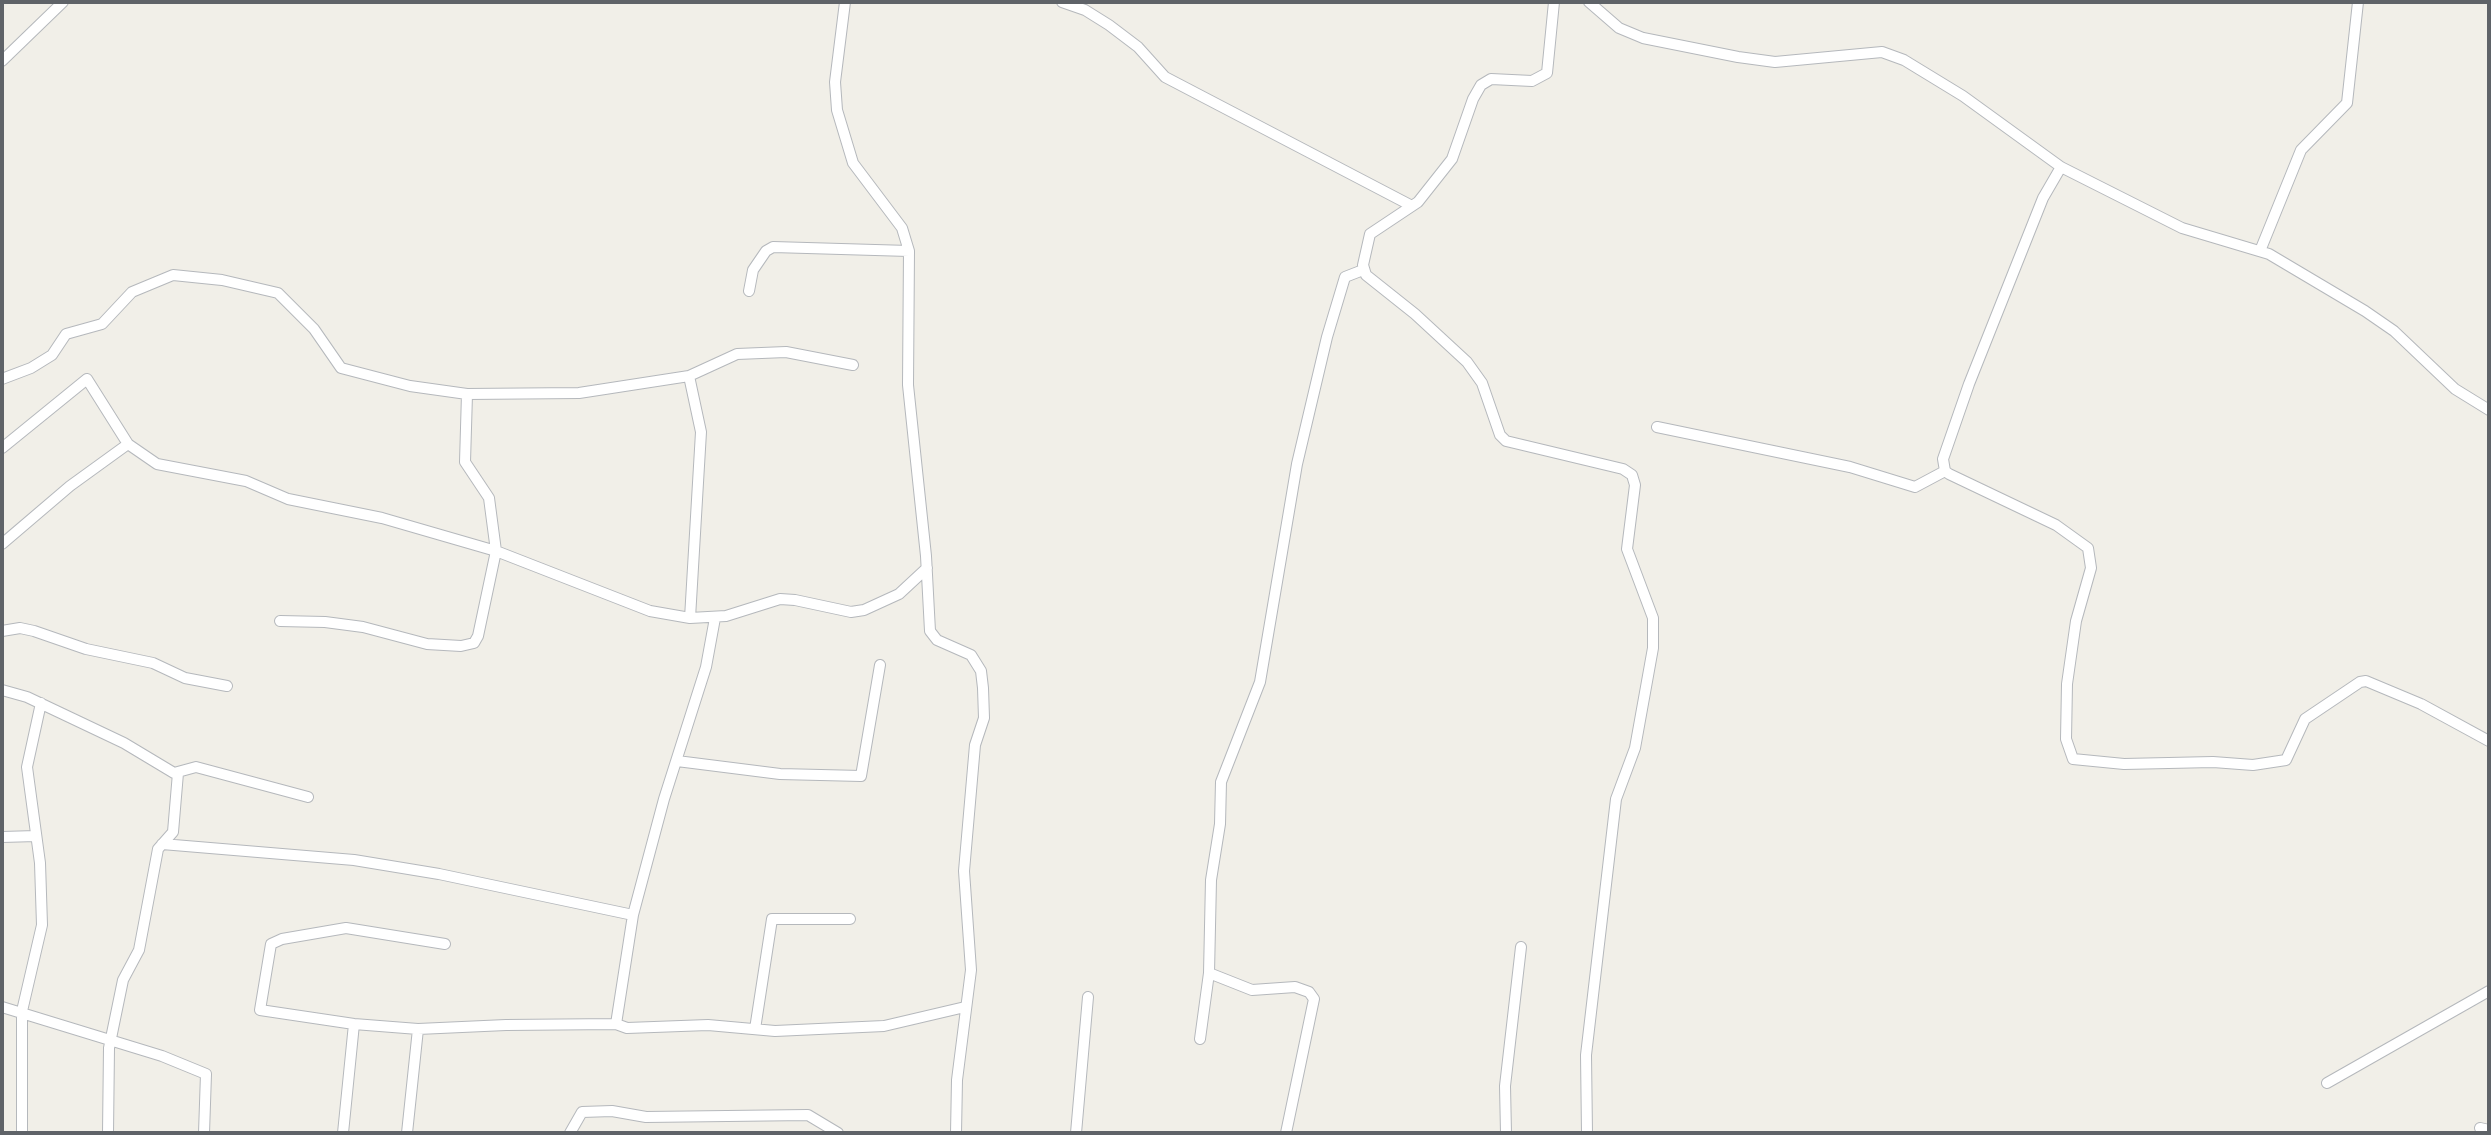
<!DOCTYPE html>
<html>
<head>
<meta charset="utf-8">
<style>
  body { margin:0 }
  #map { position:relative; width:2491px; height:1135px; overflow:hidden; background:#f1efe8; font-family:"Source Sans 3",sans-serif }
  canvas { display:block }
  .frame { position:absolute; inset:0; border:4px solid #5f6368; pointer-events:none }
</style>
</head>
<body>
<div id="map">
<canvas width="2491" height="1135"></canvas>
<div class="frame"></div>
</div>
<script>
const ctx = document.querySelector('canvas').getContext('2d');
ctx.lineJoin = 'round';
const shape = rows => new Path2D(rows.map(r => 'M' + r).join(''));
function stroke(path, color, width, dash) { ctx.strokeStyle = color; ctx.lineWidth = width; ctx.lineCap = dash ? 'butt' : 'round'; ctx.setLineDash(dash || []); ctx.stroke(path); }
const street = shape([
  [845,2,835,82,837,110,853,163,902,228,909,251,908,385,926,556,930,631,937,640,971,655,981,671,983,688,984,718,975,745,964,871,971,970,957,1080,956,1133],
  [1062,2,1085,10,1109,25,1138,47,1165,77,1412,206],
  [1554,2,1547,73,1532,81,1491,79,1481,85,1473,99,1452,159,1418,202,1370,234,1363,265,1366,275,1415,314,1467,362,1482,383,1500,435,1506,441,1623,469,1632,475,1635,485,1627,549,1653,618,1653,648,1635,748,1616,799,1586,1055,1587,1133],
  [1589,2,1619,28,1643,38,1738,57,1775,62,1882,52,1904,60,1963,96,2061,167,2182,228,2269,254,2365,311,2394,331,2455,389,2489,410],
  [2,61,63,2],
  [2061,167,2043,198,1969,384,1943,459,1945,471,1949,474,2056,525,2088,548,2091,568,2076,621,2067,684,2066,739,2073,759,2124,764,2213,762,2253,765,2286,760,2305,719,2360,682,2366,681,2421,704,2489,741],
  [2260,251,2301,150,2347,103,2358,2],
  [749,291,753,270,766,251,773,247,909,251],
  [689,376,701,432,690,618],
  [2,379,31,368,52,355,66,334,102,324,132,292,173,275,222,280,278,293,314,329,341,368,410,386,467,394,579,393,689,376,737,354,786,352,853,365],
  [1657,427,1850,467,1915,487,1945,471],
  [2,448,87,379,128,444,157,464,246,481,288,499,382,518,496,551,650,611,690,618,726,616,780,599,795,600,851,612,864,610,899,594,927,568],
  [2,544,70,486,128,444],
  [280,621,325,622,363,627,427,644,461,646,474,643,478,636,496,551,489,498,465,462,467,394],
  [2,631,20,628,34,631,86,649,153,663,185,678,227,686],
  [2,690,27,697,124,743,174,773,196,767,308,797],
  [677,761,780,774,861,776,880,665],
  [2,837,36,836],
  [162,844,354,860,439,874,633,915],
  [445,944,346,928,282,939,271,944,260,1010,354,1024,418,1029,506,1025,616,1024,627,1028,708,1025,775,1031,884,1026,965,1007],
  [1209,973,1252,990,1295,987,1309,992,1314,999,1286,1133],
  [2,1007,162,1056,206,1074,204,1133],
  [616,1024,633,915,664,799,706,667,715,618],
  [755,1029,772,919,850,919],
  [1200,1039,1209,973,1211,880,1220,824,1221,782,1260,682,1297,464,1327,337,1345,277,1363,270],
  [2327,1083,2489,991],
  [2480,1128,2489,1130],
  [22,1133,22,1011,42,925,40,863,27,767,41,703],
  [108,1133,109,1048,123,980,139,950,158,849,173,832,178,773],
  [343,1133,354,1024],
  [407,1133,418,1029],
  [570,1133,582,1112,612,1111,646,1117,808,1115,838,1133],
  [1076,1133,1088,997],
  [1506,1133,1505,1086,1521,947]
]);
stroke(street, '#b5b8bc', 12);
stroke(street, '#fff', 10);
</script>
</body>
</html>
